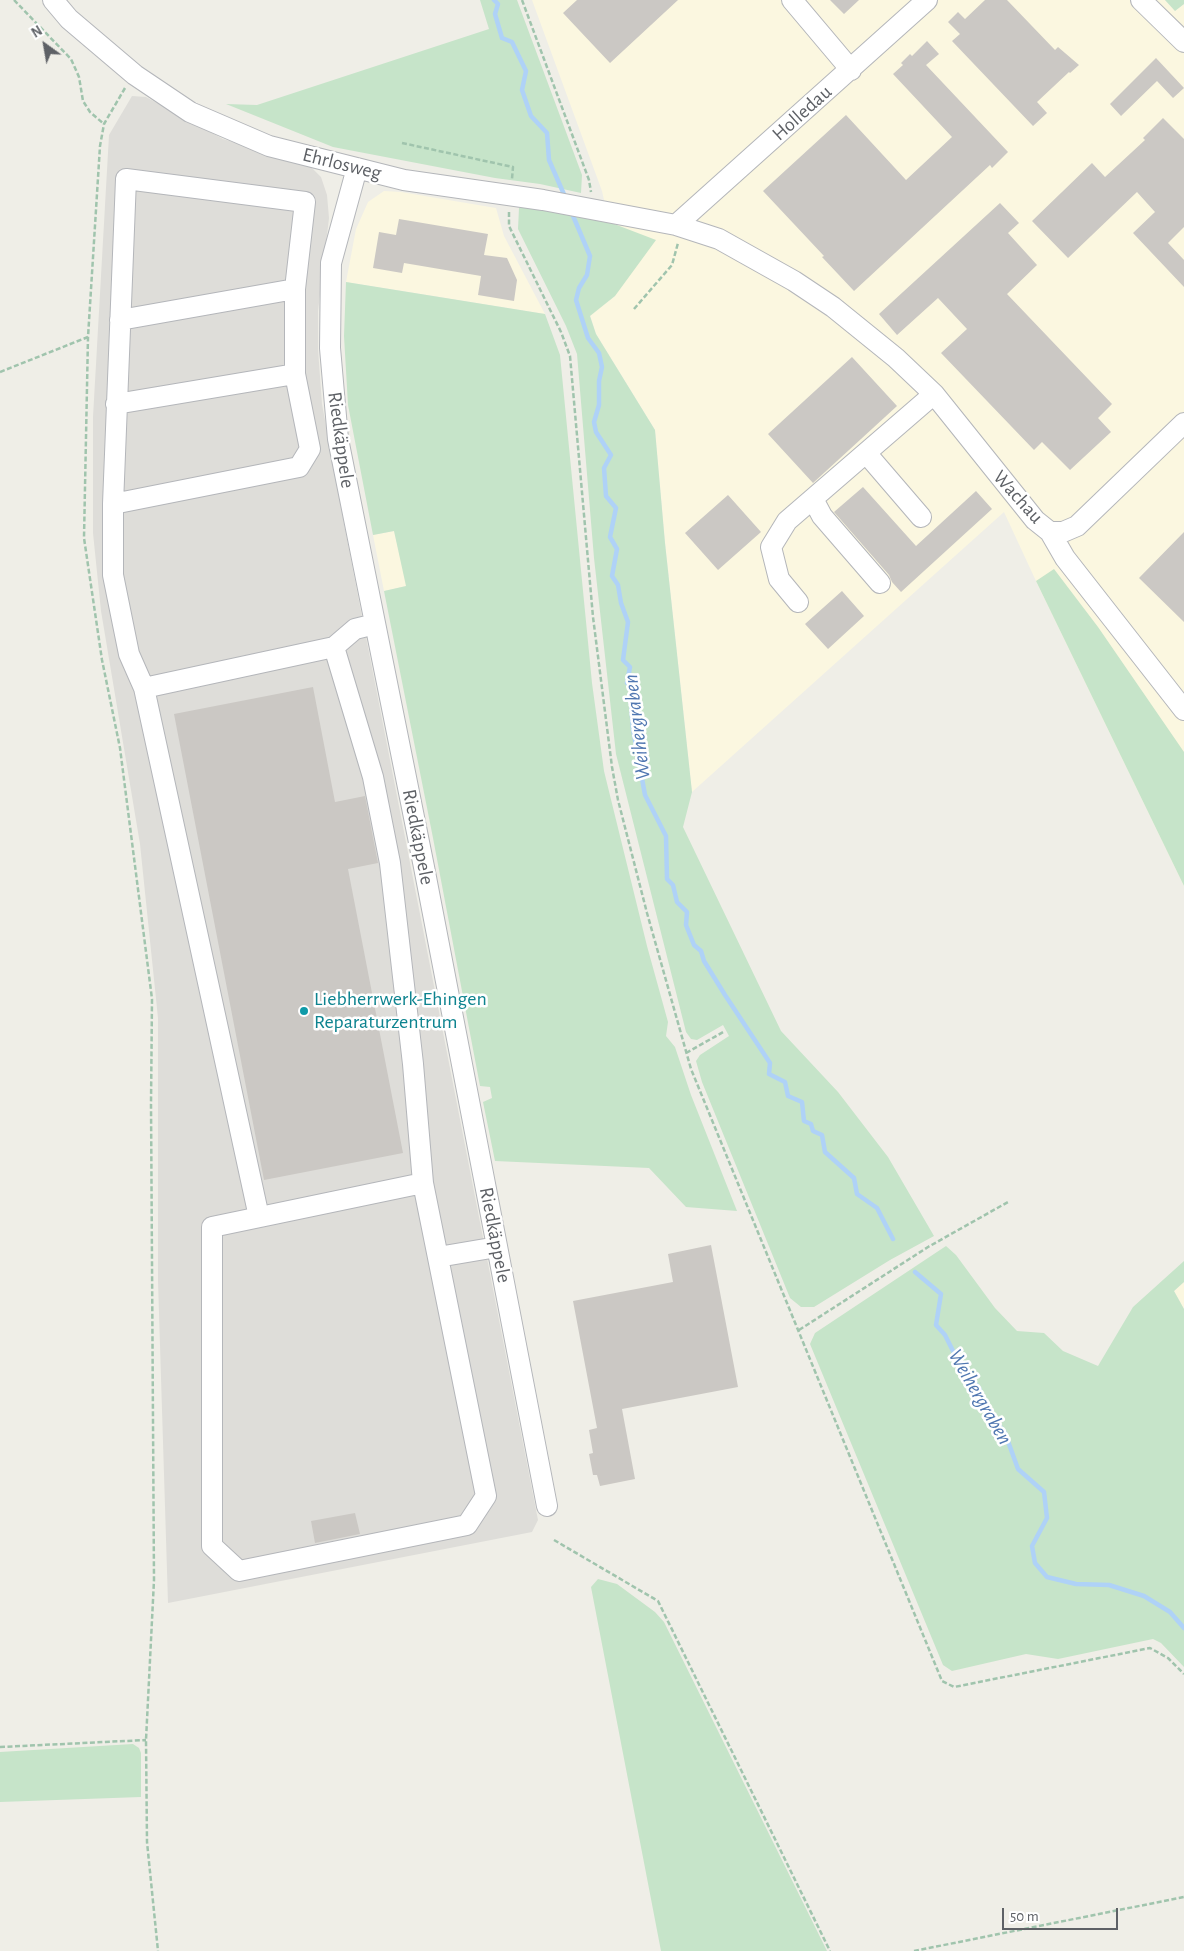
<!DOCTYPE html>
<html>
<head>
<meta charset="utf-8">
<style>
  body { margin:0 }
  #map { position:relative; width:1184px; height:1951px; overflow:hidden; background:#efeee7; font-family:"Alegreya Sans",sans-serif }
  canvas { display:block }
  .north { position:absolute; left:20px; top:20px; width:50px; height:50px; -webkit-text-stroke:4px #fff; paint-order:stroke; rotate:328deg; font-size:14px; font-weight:700; line-height:20px; text-align:center; color:#5e6166 }
  .north::after { content:''; display:block; margin:auto; width:18px; height:22px; background:#5e6166; clip-path:polygon(50% 0,100% 100%,50% 72%,0 100%) }
  .scale { position:absolute; left:1002px; top:1908px; width:116px; height:22px; box-sizing:border-box; border:2px solid #5e6166; border-top:0; padding-left:6px; font-size:15px; line-height:18px; white-space:nowrap; color:#5e6166; -webkit-text-stroke:4px #fff; paint-order:stroke }
</style>
</head>
<body>
<div id="map">
<canvas width="1184" height="1951"></canvas>
<div class="north">N</div>
<div class="scale">50 m</div>
</div>
<script>
const ctx = document.querySelector('canvas').getContext('2d');
ctx.lineJoin = 'round';
function fillPath(path, color) { ctx.fillStyle = color; ctx.fill(path, 'evenodd'); }
const shape = rows => new Path2D(rows.map(r => 'M' + r).join(''));
function stroke(path, color, width, dash) { ctx.strokeStyle = color; ctx.lineWidth = width; ctx.lineCap = dash ? 'butt' : 'round'; ctx.setLineDash(dash || []); ctx.stroke(path); }
function label(font, color, halo, rows, align = 'center') {
  ctx.font = font + ' "Alegreya Sans",sans-serif'; ctx.lineWidth = 5; ctx.setLineDash([]); ctx.textBaseline = 'middle'; ctx.strokeStyle = halo; ctx.fillStyle = color; for (const [text, x, y, turn = 0] of rows) {
    ctx.save(); ctx.translate(x, y); ctx.rotate((+turn || 0) * Math.PI / 180); ctx.textAlign = isNaN(turn) ? turn : align; if (halo) ctx.strokeText(text, 0, 0); ctx.fillText(text, 0, 0); ctx.restore();
  }
}
fillPath(shape([
  [532,0,1165,0,1175,11,1184,4,1184,886,1036,581,1004,512,692,792,665,542,655,430,596,334,590,315,615,296,609,222,602,191],
  [384,191,401,192,496,208,504,236,545,314,346,282,356,229,368,202],
  [394,531,407,586,384,591,373,535],
  [1184,1282,1184,1309,1174,1291]
]), '#fbf7e0');
fillPath(shape([
  [132,96,146,97,223,139,309,165,321,177,327,195,329,218,318,311,318,349,322,404,345,529,538,1520,532,1532,168,1603,158,1281,158,1018,140,844,101,611,93,533,93,417,109,135]
]), '#deddd9');
fillPath(shape([
  [480,0,517,0,582,175,581,193,540,184,495,178,333,147,226,104,257,105,489,29],
  [1165,0,1184,0,1184,4,1175,11],
  [525,207,609,222,656,240,615,296,590,316,596,334,655,430,665,543,692,792,683,827,781,1031,838,1092,888,1157,934,1236,890,1260,814,1307,801,1307,790,1298,702,1082,696,1061,700,1055,729,1036,723,1025,697,1040,691,1039,686,1032,616,754,594,558,577,354,566,326,518,229,519,208],
  [346,282,545,314,560,355,592,683,604,771,647,946,668,1022,666,1036,675,1047,691,1095,737,1211,686,1207,649,1168,495,1161,483,1102,492,1098,490,1087,480,1086,433,838,384,591,406,586,394,531,373,535,348,405,344,336],
  [1054,569,1098,627,1184,752,1184,886,1036,581],
  [946,1246,956,1255,995,1308,1017,1331,1044,1333,1063,1351,1098,1366,1133,1307,1184,1261,1184,1282,1174,1291,1184,1309,1184,1667,1161,1643,1153,1639,1058,1659,1026,1654,952,1671,943,1665,810,1344,815,1333],
  [598,1579,617,1584,655,1612,664,1622,827,1951,661,1951,591,1587],
  [133,1744,139,1748,141,1753,141,1797,0,1802,0,1752]
]), '#c6e4c9');
stroke(shape([
  [494,0,498,4,495,14,502,38,512,42,526,71,522,90,531,116,547,133,549,160,566,199],
  [571,211,590,256,587,275,579,288,576,300,588,338,599,353,602,367,599,381,599,405,594,422,596,432,611,455,604,468,606,496,616,508,610,537,617,549,612,576,618,585,621,603,628,622,623,660,630,667,627,683,635,689,631,703,633,729,645,795,666,836,667,879,673,885,677,902,687,912,686,925,694,945,701,951,704,961,725,995,770,1063,769,1074,785,1082,788,1096,802,1102,804,1121,811,1124,813,1131,822,1135,825,1152,854,1178,857,1194,877,1208,893,1239],
  [915,1272,941,1294,936,1325,945,1335,961,1367,979,1388,989,1413,1005,1433,1018,1469,1044,1492,1047,1518,1032,1546,1035,1563,1047,1577,1076,1584,1109,1585,1144,1596,1170,1612,1184,1628]
]), '#afd2f7', 4.5);
fillPath(shape([
  [577,0,678,0,610,63,563,13],
  [830,0,859,0,844,14],
  [985,0,1007,0,1055,50,1058,47,1079,65,1070,73,1069,72,1037,102,1047,113,1033,126,952,41,960,34,948,22,958,12,965,19],
  [927,41,939,54,926,65,1008,152,992,168,990,165,854,291,822,257,824,256,763,191,846,115,906,180,952,137,893,74,903,65,901,63,910,54,912,56],
  [1156,58,1184,88,1173,98,1157,81,1121,116,1110,104],
  [1163,118,1184,139,1184,227,1168,243,1184,260,1184,287,1133,233,1155,212,1137,192,1068,258,1032,221,1092,163,1105,177,1145,140,1143,138],
  [1000,203,1019,223,1008,233,1037,265,1007,294,1112,404,1098,418,1111,432,1070,470,1042,442,1034,450,941,353,967,329,938,298,897,335,879,314],
  [399,219,488,234,484,255,507,258,517,280,514,301,478,295,481,276,404,263,402,273,373,268,379,232,396,235],
  [852,357,897,406,813,483,768,434],
  [863,487,916,546,976,491,992,509,901,592,892,582,889,575,834,512],
  [728,495,761,532,718,570,685,533],
  [1184,532,1184,622,1139,578],
  [842,591,864,616,828,649,805,624],
  [313,687,335,802,365,796,378,863,348,869,403,1153,264,1180,174,714],
  [711,1245,738,1387,622,1409,635,1479,600,1486,597,1475,593,1475,589,1454,593,1453,589,1430,597,1428,573,1301,673,1282,668,1254],
  [355,1513,360,1534,315,1543,311,1521]
]), '#cbc8c4');
const minor = shape([
  [53,0,69,19,135,75,190,112,269,146,404,180,543,200,676,225,719,239,794,281,833,307,896,358,934,394,1035,520,1050,532,1065,558,1184,710],
  [792,0,851,70],
  [1141,0,1184,42],
  [357,168,331,263,330,348,338,439,424,867,547,1506],
  [676,225,927,0],
  [120,320,295,289],
  [116,404,295,374],
  [866,453,921,517],
  [813,499,822,516,880,583],
  [113,504,299,467,310,449,295,374,295,289,305,202,126,179,113,504,113,575,129,654,144,688],
  [1050,532,1063,532,1077,526,1184,423],
  [798,602,779,579,771,547,787,521,934,394],
  [375,624,355,629,334,647,373,777,390,863,413,1064,423,1183],
  [423,1183,486,1496,467,1525,239,1571,212,1546,212,1227,423,1183],
  [259,1217,144,688,334,647],
  [438,1257,497,1247]
]);
stroke(minor, '#b4b6ba', 22);
stroke(shape([
  [14,0,71,59,79,77,83,101,90,112,104,124],
  [522,0,589,180,591,192],
  [125,88,104,124,100,146,88,337,84,538,102,660,120,748,152,999,151,1104,154,1580,146,1740,147,1842,158,1951],
  [402,143,513,167,512,179],
  [509,212,509,226,561,332,570,356,593,617,612,767,618,800,647,913,691,1069,942,1681,954,1687,1150,1648,1168,1658,1184,1674],
  [634,309,672,265,678,243],
  [0,372,88,337],
  [686,1053,725,1031],
  [799,1330,928,1247,1008,1202],
  [554,1540,658,1601,830,1951],
  [0,1747,146,1740],
  [914,1951,1184,1897]
]), '#a0c4ad', 2.5, [5, 2.5]);
stroke(minor, '#fff', 20);
for (const [x, y, r, color] of [
  [304,1011,5,"#0f9aa8"]
]) { const dot = new Path2D(); dot.arc(x, y, r, 0, 2 * Math.PI); ctx.fillStyle = color; ctx.fill(dot); stroke(dot, '#fff', 2); }
label('20px', '#5e6166', '#fff', [
  ["Holledau",802,113,-42],
  ["Ehrlosweg",342,164,14],
  ["Riedkäppele",341,440,82],
  ["Wachau",1018,497,48],
  ["Riedkäppele",418,837,79],
  ["Riedkäppele",495,1235,79]
]);
label('20px', '#0d838f', '#fff', [
  ["Liebherrwerk-Ehingen",314,999],
  ["Reparaturzentrum",314,1022]
], 'left');
label('italic 21px', '#5077b1', '#fff', [
  ["Weihergraben",637,727,-97],
  ["Weihergraben",980,1397,60]
]);
</script>
</body>
</html>
